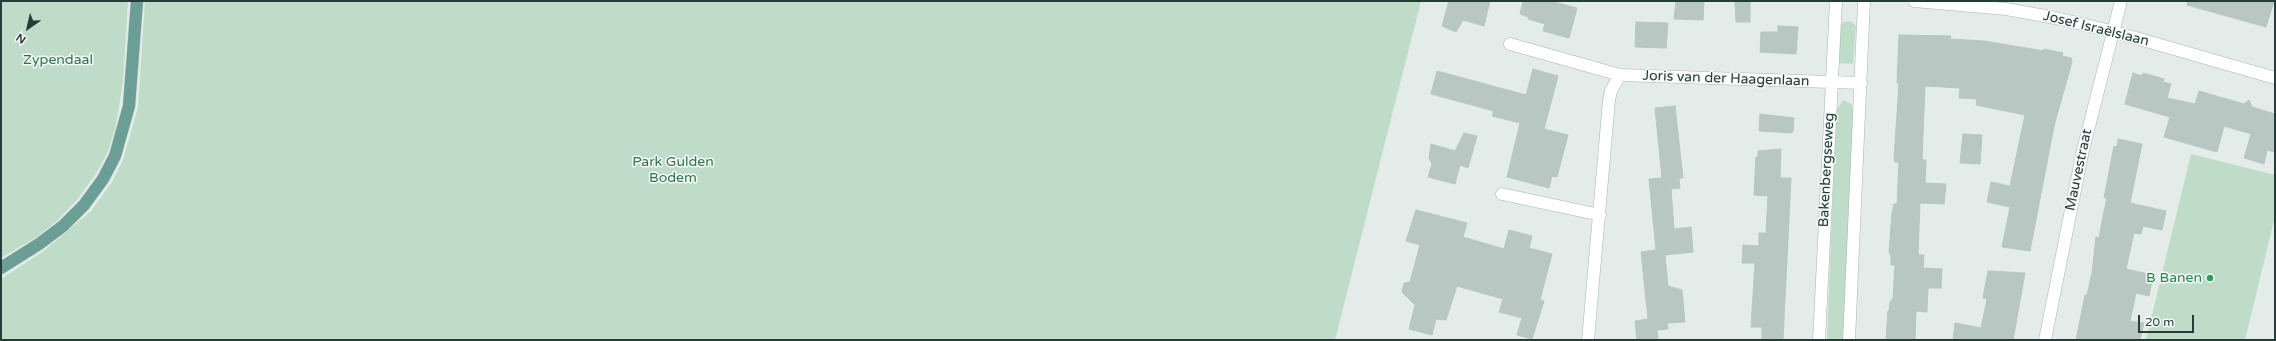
<!DOCTYPE html>
<html>
<head>
<meta charset="utf-8">
<style>
  body { margin:0 }
  #map { position:relative; width:2276px; height:341px; overflow:hidden; background:#e4ece9; font-family:"Varela Round",sans-serif }
  canvas { display:block }
  .frame { position:absolute; inset:0; border:2px solid #243d38; pointer-events:none }
  .north { position:absolute; left:8px; top:8px; width:40px; height:40px; -webkit-text-stroke:3px #f4f9f7; paint-order:stroke; rotate:214deg; font-size:11px; font-weight:700; line-height:16px; text-align:center; color:#243d38 }
  .north::after { content:''; display:block; margin:auto; width:14px; height:18px; background:#243d38; clip-path:polygon(50% 0,100% 100%,50% 72%,0 100%) }
  .scale { position:absolute; left:2138px; top:315px; width:56px; height:18px; box-sizing:border-box; border:2px solid #243d38; border-top:0; padding-left:5px; font-size:12px; line-height:14px; white-space:nowrap; color:#243d38; -webkit-text-stroke:3px #f4f9f7; paint-order:stroke }
</style>
</head>
<body>
<div id="map">
<canvas width="2276" height="341"></canvas>
<div class="frame"></div>
<div class="north">N</div>
<div class="scale">20 m</div>
</div>
<script>
const ctx = document.querySelector('canvas').getContext('2d');
ctx.lineJoin = 'round';
function fillPath(path, color) { ctx.fillStyle = color; ctx.fill(path, 'evenodd'); }
const shape = rows => new Path2D(rows.map(r => 'M' + r).join(''));
function stroke(path, color, width, dash) { ctx.strokeStyle = color; ctx.lineWidth = width; ctx.lineCap = dash ? 'butt' : 'round'; ctx.setLineDash(dash || []); ctx.stroke(path); }
function label(font, color, halo, rows, align = 'center') {
  ctx.font = font + ' "Varela Round",sans-serif'; ctx.lineWidth = 3; ctx.setLineDash([]); ctx.textBaseline = 'middle'; ctx.strokeStyle = halo; ctx.fillStyle = color; for (const [text, x, y, turn = 0] of rows) {
    ctx.save(); ctx.translate(x, y); ctx.rotate((+turn || 0) * Math.PI / 180); ctx.textAlign = isNaN(turn) ? turn : align; if (halo) ctx.strokeText(text, 0, 0); ctx.fillText(text, 0, 0); ctx.restore();
  }
}
fillPath(shape([
  [1,1,128,1,123,82,115,130,107,154,95,175,77,200,57,221,35,238,1,258],
  [145,1,1421,1,1335,340,1,340,1,279,41,253,91,211,112,182,123,160,138,107],
  [1851,21,1856,26,1853,64,1839,63,1839,29,1843,22],
  [1843,100,1850,103,1855,112,1844,340,1827,340,1836,111],
  [2191,154,2275,175,2275,216,2245,340,2146,340]
]), '#bedcc8');
const building = shape([
  [1449,1,1490,1,1484,26,1463,20,1456,32,1442,26,1449,1],
  [1523,1,1550,1,1577,8,1569,38,1543,31,1545,24,1528,19,1529,17,1520,14,1523,1],
  [1676,1,1704,1,1703,20,1674,19,1676,1],
  [1735,1,1750,1,1750,22,1736,22,1735,1],
  [2188,1,2274,1,2266,27,2187,5,2188,1],
  [1636,22,1668,23,1666,48,1635,47,1636,22],
  [1778,26,1798,27,1796,54,1760,52,1761,32,1778,32,1778,26],
  [1899,35,1951,36,1950,39,1984,41,2044,51,2044,49,2063,53,2062,56,2071,58,2072,62,2054,126,2030,251,2002,247,2010,207,1987,202,1991,182,2010,186,2025,115,1976,105,1977,99,1959,98,1960,88,1925,86,1922,160,1926,160,1925,183,1946,184,1944,204,1920,203,1918,255,1924,255,1923,268,1942,269,1941,288,1928,288,1927,312,1916,311,1915,340,1886,340,1888,311,1889,311,1890,302,1893,298,1895,265,1891,265,1891,255,1889,253,1892,213,1894,204,1897,204,1899,162,1895,162,1894,159,1899,83,1897,83,1899,35],
  [1533,69,1558,76,1544,129,1568,135,1557,177,1552,176,1549,188,1507,177,1520,123,1492,116,1494,111,1431,94,1437,71,1526,95,1533,69],
  [2133,73,2142,76,2143,73,2164,79,2163,82,2171,84,2167,98,2195,104,2199,91,2244,104,2249,100,2252,107,2275,114,2275,152,2267,150,2264,164,2244,158,2251,134,2224,126,2217,152,2164,137,2170,117,2125,104,2133,73],
  [1675,106,1683,178,1679,178,1680,188,1671,189,1674,229,1691,227,1693,252,1665,255,1668,286,1682,290,1685,322,1667,323,1668,329,1657,330,1658,340,1637,340,1635,321,1648,319,1641,252,1656,250,1649,179,1662,178,1655,108,1675,106],
  [1760,114,1794,118,1793,131,1792,133,1759,131,1760,114],
  [1464,133,1477,136,1468,168,1460,165,1455,184,1428,177,1432,164,1429,158,1431,144,1455,151,1464,133],
  [1963,134,1982,135,1980,164,1960,163,1963,134],
  [2118,139,2142,144,2130,203,2166,211,2162,230,2143,226,2141,234,2134,233,2126,269,2153,275,2149,296,2136,293,2130,321,2144,323,2140,340,2076,340,2085,295,2087,295,2092,273,2096,237,2099,238,2103,216,2107,198,2104,198,2114,146,2117,147,2118,139],
  [1781,149,1780,178,1791,178,1783,340,1762,340,1762,327,1751,327,1755,263,1742,263,1743,245,1759,246,1759,233,1766,233,1768,196,1754,195,1756,157,1758,157,1758,151,1781,149],
  [1416,210,1467,223,1463,237,1504,249,1509,230,1532,236,1529,248,1552,254,1540,300,1544,301,1532,339,1517,335,1522,318,1499,312,1503,299,1457,286,1446,320,1436,319,1432,335,1409,329,1415,305,1402,292,1404,283,1410,282,1420,245,1406,241,1416,210],
  [1988,271,2025,273,2013,340,1953,340,1955,323,1981,328,1987,299,1983,298,1988,271]
]);
fillPath(building, '#b9c7c2');
stroke(building, '#b6c6c1', 1);
const minor = shape([
  [1914,1,2006,9,2056,18,2115,32,2275,78],
  [1510,44,1620,75,1861,83],
  [1502,194,1600,215],
  [1588,340,1609,100,1611,91,1620,75],
  [1819,340,1836,1],
  [1849,340,1864,1],
  [2045,340,2083,150,2121,1]
]);
const major = shape([
  [1,268,39,244,63,226,84,205,103,179,115,156,129,106,137,1]
]);
stroke(minor, '#a7b4b0', 13);
stroke(major, '#c2c9c7', 13);
stroke(minor, '#fff', 12);
stroke(major, '#6b9f95', 12);
for (const [x, y, r, color] of [
  [2210,278,4,"#2e9e5b"]
]) { const dot = new Path2D(); dot.arc(x, y, r, 0, 2 * Math.PI); ctx.fillStyle = color; ctx.fill(dot); stroke(dot, '#f4f9f7', 1.5); }
label('14px', '#243d38', '#f4f9f7', [
  ["Josef Israëlslaan",2096,29,14],
  ["Joris van der Haagenlaan",1726,79,2],
  ["Bakenbergseweg",1827,170,-87],
  ["Mauvestraat",2079,170,-78]
]);
label('14px', '#31714e', '#f4f9f7', [
  ["Zypendaal",58,60],
  ["Park Gulden",673,162],
  ["Bodem",673,178]
]);
label('14px', '#27864d', '#f4f9f7', [
  ["B Banen",2202,278]
], 'right');
</script>
</body>
</html>
